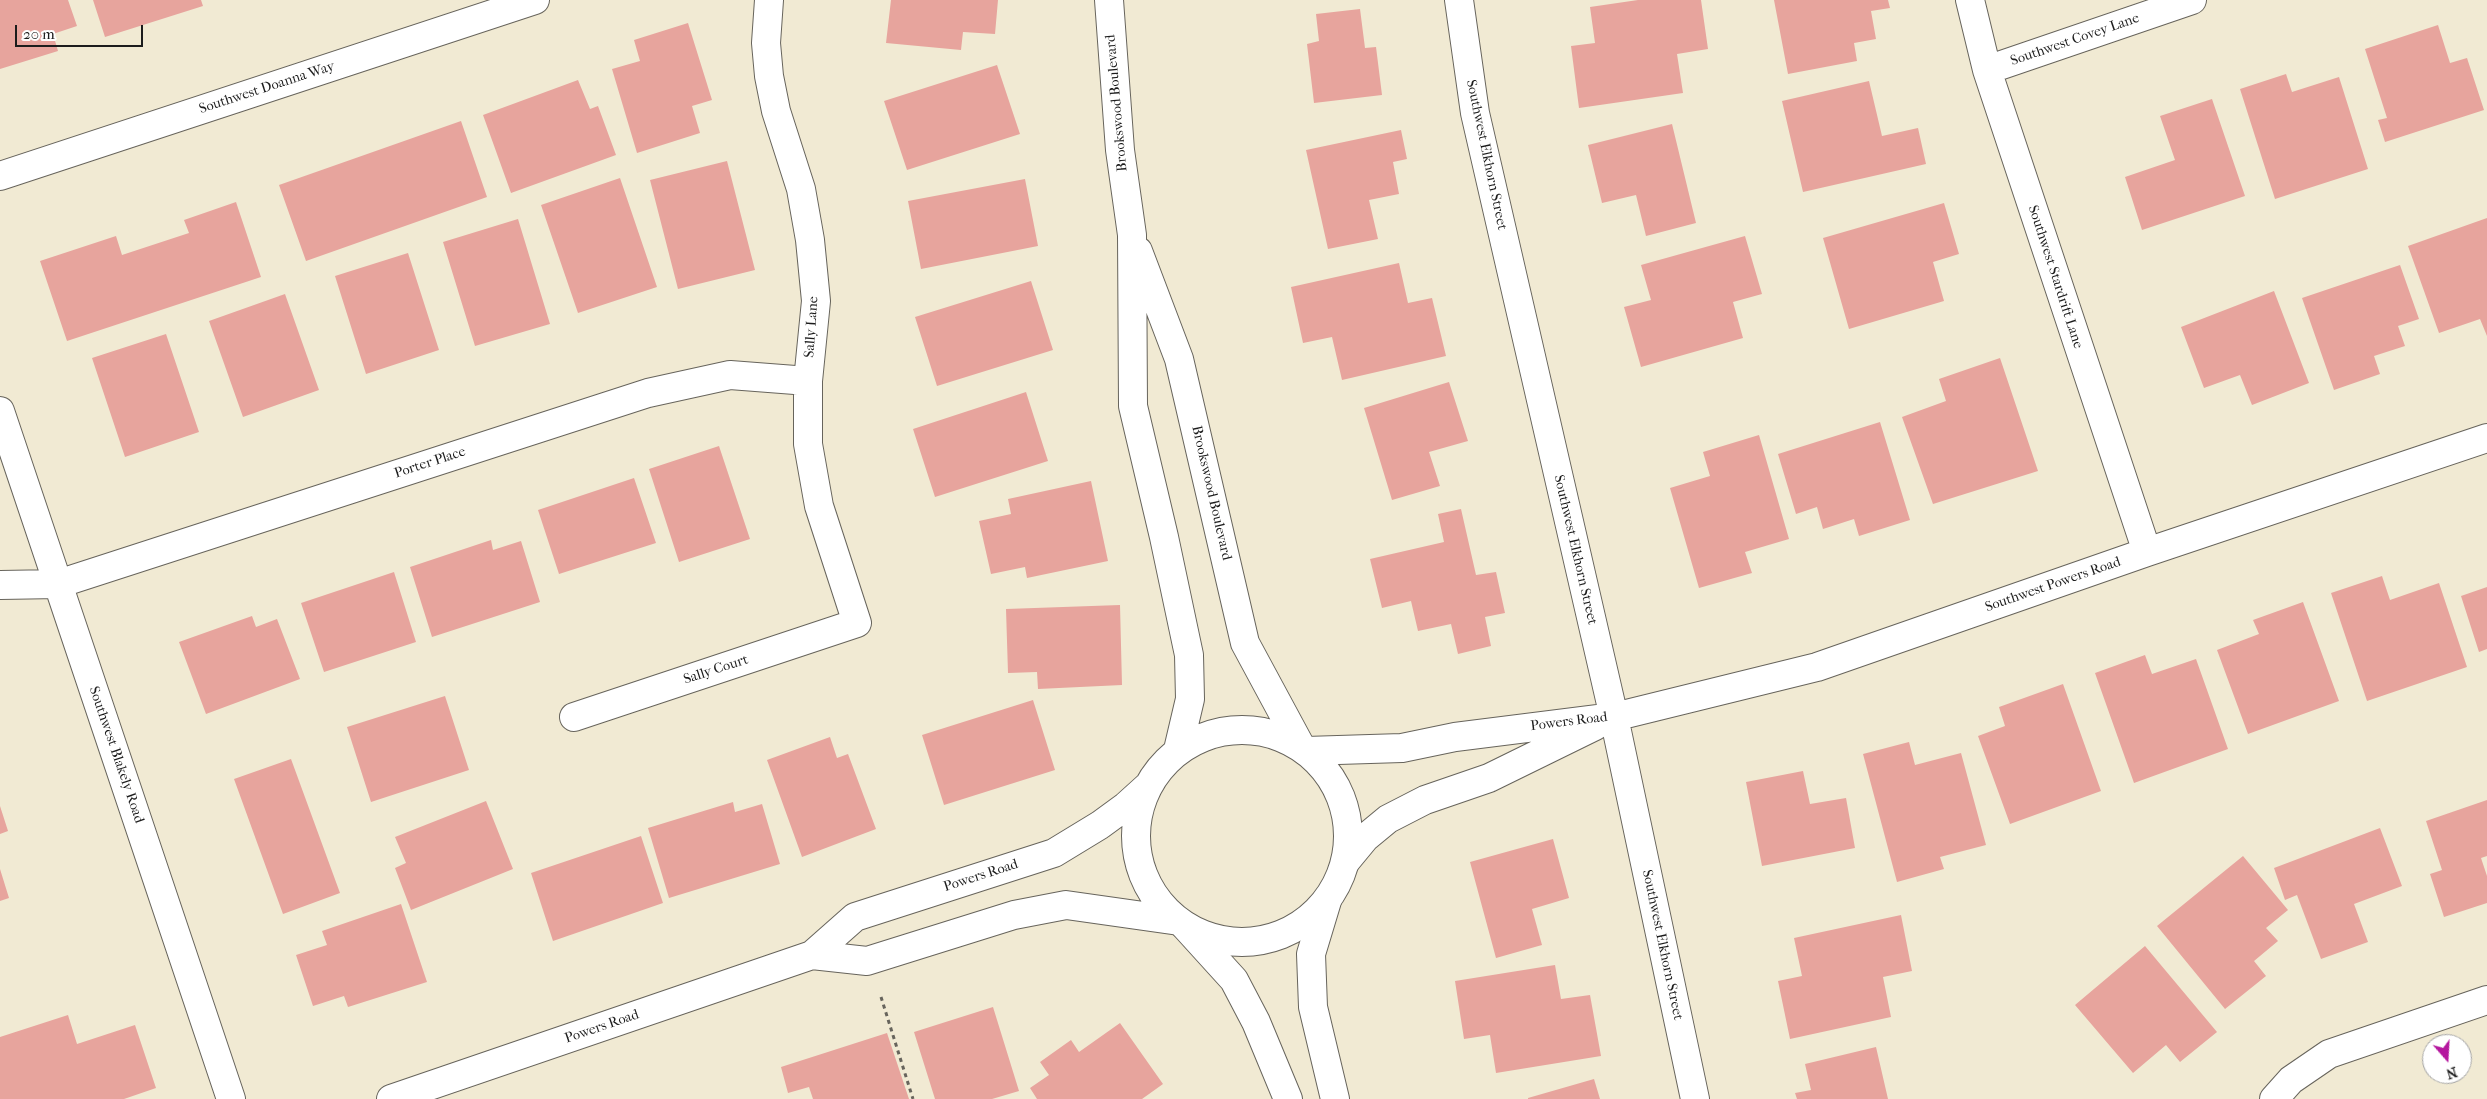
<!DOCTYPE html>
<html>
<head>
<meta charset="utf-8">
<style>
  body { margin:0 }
  #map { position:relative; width:2487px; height:1099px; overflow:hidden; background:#f1ead3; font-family:"IM FELL French Canon",serif }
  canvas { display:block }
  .north { position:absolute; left:2422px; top:1034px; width:50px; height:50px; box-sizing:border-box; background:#fff; border:1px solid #a4a4a4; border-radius:50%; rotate:161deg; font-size:14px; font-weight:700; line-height:20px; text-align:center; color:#1c1c1c }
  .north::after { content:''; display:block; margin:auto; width:18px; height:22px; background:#b5179e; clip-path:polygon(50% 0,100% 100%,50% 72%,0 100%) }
  .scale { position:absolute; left:15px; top:25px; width:128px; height:22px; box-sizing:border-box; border:2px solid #1c1c1c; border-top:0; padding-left:6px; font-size:15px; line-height:18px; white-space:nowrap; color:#1c1c1c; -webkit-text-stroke:4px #fff; paint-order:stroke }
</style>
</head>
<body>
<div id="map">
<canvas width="2487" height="1099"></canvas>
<div class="north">N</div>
<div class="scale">20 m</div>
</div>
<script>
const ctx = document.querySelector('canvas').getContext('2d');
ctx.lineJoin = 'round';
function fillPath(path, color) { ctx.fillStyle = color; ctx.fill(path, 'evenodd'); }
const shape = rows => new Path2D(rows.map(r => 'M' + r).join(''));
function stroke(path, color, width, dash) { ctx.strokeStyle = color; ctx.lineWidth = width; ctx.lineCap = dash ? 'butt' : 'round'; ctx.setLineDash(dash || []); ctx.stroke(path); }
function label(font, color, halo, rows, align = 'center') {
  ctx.font = font + ' "IM FELL French Canon",serif'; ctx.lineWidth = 5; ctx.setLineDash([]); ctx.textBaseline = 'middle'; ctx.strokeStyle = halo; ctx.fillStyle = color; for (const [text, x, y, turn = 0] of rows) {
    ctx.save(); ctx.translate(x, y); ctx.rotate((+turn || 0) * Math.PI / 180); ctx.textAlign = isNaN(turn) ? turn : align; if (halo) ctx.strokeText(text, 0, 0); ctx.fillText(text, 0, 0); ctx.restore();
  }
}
fillPath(shape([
  [0,0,68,0,77,26,53,34,58,51,0,69],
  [93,0,201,0,203,6,105,37],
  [891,0,998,0,995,34,963,32,961,50,886,43],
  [1638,0,1701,0,1708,49,1677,54,1683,93,1579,108,1571,46,1595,43,1590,7],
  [1774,0,1888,0,1890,8,1871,11,1876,39,1854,43,1857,61,1788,74],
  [1360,9,1365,48,1376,47,1382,95,1314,103,1307,44,1319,41,1316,14],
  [688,23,712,100,692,106,700,133,637,153,612,69,640,61,634,40],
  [2438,25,2450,63,2467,58,2484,110,2385,142,2378,120,2387,118,2365,49],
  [997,65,1020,134,907,170,884,101],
  [2286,74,2292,92,2339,77,2368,169,2275,199,2240,89],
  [578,80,590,109,598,106,616,155,511,193,483,115],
  [1869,81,1882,136,1918,128,1926,164,1803,192,1782,101],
  [2212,99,2245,196,2142,230,2125,177,2175,160,2160,116],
  [461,121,487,197,306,261,279,185],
  [1672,124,1696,223,1646,236,1636,195,1602,203,1588,145],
  [1401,130,1407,159,1393,162,1399,194,1369,200,1378,239,1328,249,1306,150],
  [727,161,755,270,678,289,650,180],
  [620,178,657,287,578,313,541,205],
  [1025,179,1038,246,921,269,908,201],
  [236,202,261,277,67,341,40,261,116,236,122,255,189,233,184,220],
  [1944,203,1959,254,1933,262,1944,301,1849,329,1823,238],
  [2487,218,2487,336,2480,319,2439,333,2408,246],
  [518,219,550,324,475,346,443,242],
  [1745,236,1762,294,1733,302,1743,338,1641,367,1624,307,1651,300,1641,265],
  [408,253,439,350,366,374,335,276],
  [1399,263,1408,303,1432,298,1446,356,1342,380,1332,337,1303,343,1291,287],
  [2400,265,2419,319,2398,326,2405,346,2374,356,2380,374,2334,390,2302,298],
  [1031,281,1053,350,937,386,915,317],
  [2274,291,2309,383,2252,405,2240,375,2204,388,2181,327],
  [285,294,319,390,243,417,209,321],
  [166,334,199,432,125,457,92,358],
  [2000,358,2038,471,1933,504,1902,417,1946,401,1939,379],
  [1449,382,1468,441,1429,452,1440,486,1392,500,1364,408],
  [1026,392,1048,461,935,497,913,429],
  [1880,422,1910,520,1859,536,1854,519,1823,529,1817,507,1796,514,1778,454],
  [1759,435,1789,539,1745,552,1752,573,1699,588,1670,488,1710,476,1703,452],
  [719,446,750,539,679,562,649,469],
  [634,478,656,543,559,574,538,510],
  [1091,481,1108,561,1027,578,1025,567,991,574,979,521,1011,514,1008,499],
  [1461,509,1476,575,1496,572,1505,613,1485,617,1491,646,1458,654,1451,624,1418,631,1411,601,1382,608,1370,559,1444,542,1438,514],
  [491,540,493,550,521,541,540,602,432,637,410,567],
  [394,572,416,642,324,672,301,603],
  [2382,576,2390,600,2439,583,2467,667,2367,701,2331,593],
  [2487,587,2487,649,2479,652,2461,596],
  [2303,602,2339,701,2248,734,2217,650,2259,634,2253,620],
  [1120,605,1122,685,1038,689,1037,672,1008,673,1006,609],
  [252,616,256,627,277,619,300,679,206,714,179,642],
  [2145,655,2152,674,2196,659,2228,749,2134,783,2095,673],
  [2063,684,2101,791,2010,824,1978,736,2005,726,1999,707],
  [445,696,469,770,371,802,347,727],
  [1033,700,1055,770,944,805,922,735],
  [830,737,837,758,848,754,876,829,802,857,767,760],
  [1909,742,1915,765,1961,753,1986,845,1940,857,1944,869,1897,882,1863,754],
  [291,759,340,893,283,914,234,779],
  [1803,771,1810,804,1846,798,1855,848,1762,866,1746,782],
  [2487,800,2487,856,2481,858,2487,876,2487,903,2444,917,2430,874,2442,870,2426,821],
  [486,801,513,869,411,910,395,868,406,863,395,837],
  [733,802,735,812,762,804,780,864,669,898,648,828],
  [0,806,8,831,0,834],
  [2380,828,2402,886,2354,904,2368,942,2321,959,2297,895,2285,900,2274,868],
  [641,836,663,903,553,941,531,873],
  [1553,839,1569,898,1532,909,1542,945,1496,958,1470,862],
  [2243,856,2288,910,2266,928,2278,941,2254,961,2266,976,2225,1009,2157,926],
  [0,869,9,898,0,901],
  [401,904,427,982,348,1007,344,996,313,1006,296,955,327,945,322,931],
  [1901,915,1912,971,1883,977,1891,1017,1790,1039,1778,981,1802,976,1794,938],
  [2145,946,2217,1032,2180,1062,2166,1045,2133,1073,2075,1005],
  [1555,965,1561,999,1590,995,1601,1056,1496,1073,1490,1035,1464,1039,1455,981],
  [993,1007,1019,1091,992,1099,935,1099,914,1032],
  [68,1015,77,1044,135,1025,156,1088,124,1099,0,1099,0,1037],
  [1120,1023,1163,1084,1142,1099,1037,1099,1030,1088,1049,1075,1040,1062,1071,1040,1079,1052],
  [887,1033,909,1099,813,1099,809,1087,788,1093,781,1067],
  [1876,1047,1888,1099,1797,1099,1795,1093,1811,1090,1805,1064],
  [1594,1079,1600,1099,1528,1099,1528,1098]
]), '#e7a49d');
const minor = shape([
  [1459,0,1475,113,1614,717,1695,1099],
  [1970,0,1987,70,2147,552],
  [1987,70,2192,0],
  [0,176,535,0],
  [0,411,231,1099],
  [0,585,58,584,648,393,730,375,808,381],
  [574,717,857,623,819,506,808,444,808,381,816,301,810,240,801,189,776,111,769,76,766,43,769,0],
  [1306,751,1402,748,1455,737,1614,717,1817,667,2147,552,2487,438],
  [1346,861,1365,838,1388,819,1425,800,1489,778,1595,726],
  [1327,901,1311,954,1313,1007,1335,1099],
  [1185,926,1234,980,1256,1022,1288,1099],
  [2274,1099,2291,1080,2329,1054,2487,1000]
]);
const major = shape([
  [1109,0,1120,150,1132,235,1133,406,1164,537,1189,655,1190,699,1178,750],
  [1138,251,1179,359,1245,643,1300,745],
  '1136 836a106 106 0 1 1 212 0a106 106 0 1 1-212 0Z',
  [812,955,867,961,1014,915,1066,905,1179,921],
  [391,1099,812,955,855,917,1054,853,1100,825,1126,806,1147,787]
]);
stroke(minor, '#67645c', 30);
stroke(major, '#67645c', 30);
stroke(shape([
  [881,997,913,1099]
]), '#67645c', 3, [4, 4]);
stroke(minor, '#fff', 28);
stroke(major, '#fff', 28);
label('14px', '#1c1c1c', '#fff', [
  ["Southwest Covey Lane",2075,40,-19],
  ["Southwest Doanna Way",267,88,-18],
  ["Brookswood Boulevard",1117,103,-95],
  ["Southwest Elkhorn Street",1486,155,78],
  ["Southwest Stardrift Lane",2055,277,72],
  ["Sally Lane",812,327,-86],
  ["Porter Place",430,463,-18],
  ["Brookswood Boulevard",1211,493,77],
  ["Southwest Elkhorn Street",1575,550,77],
  ["Southwest Powers Road",2053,585,-19],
  ["Sally Court",716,670,-18],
  ["Powers Road",1569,722,-7],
  ["Southwest Blakely Road",116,755,71],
  ["Powers Road",981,876,-18],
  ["Southwest Elkhorn Street",1662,945,78],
  ["Powers Road",602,1027,-19]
]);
</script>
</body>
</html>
